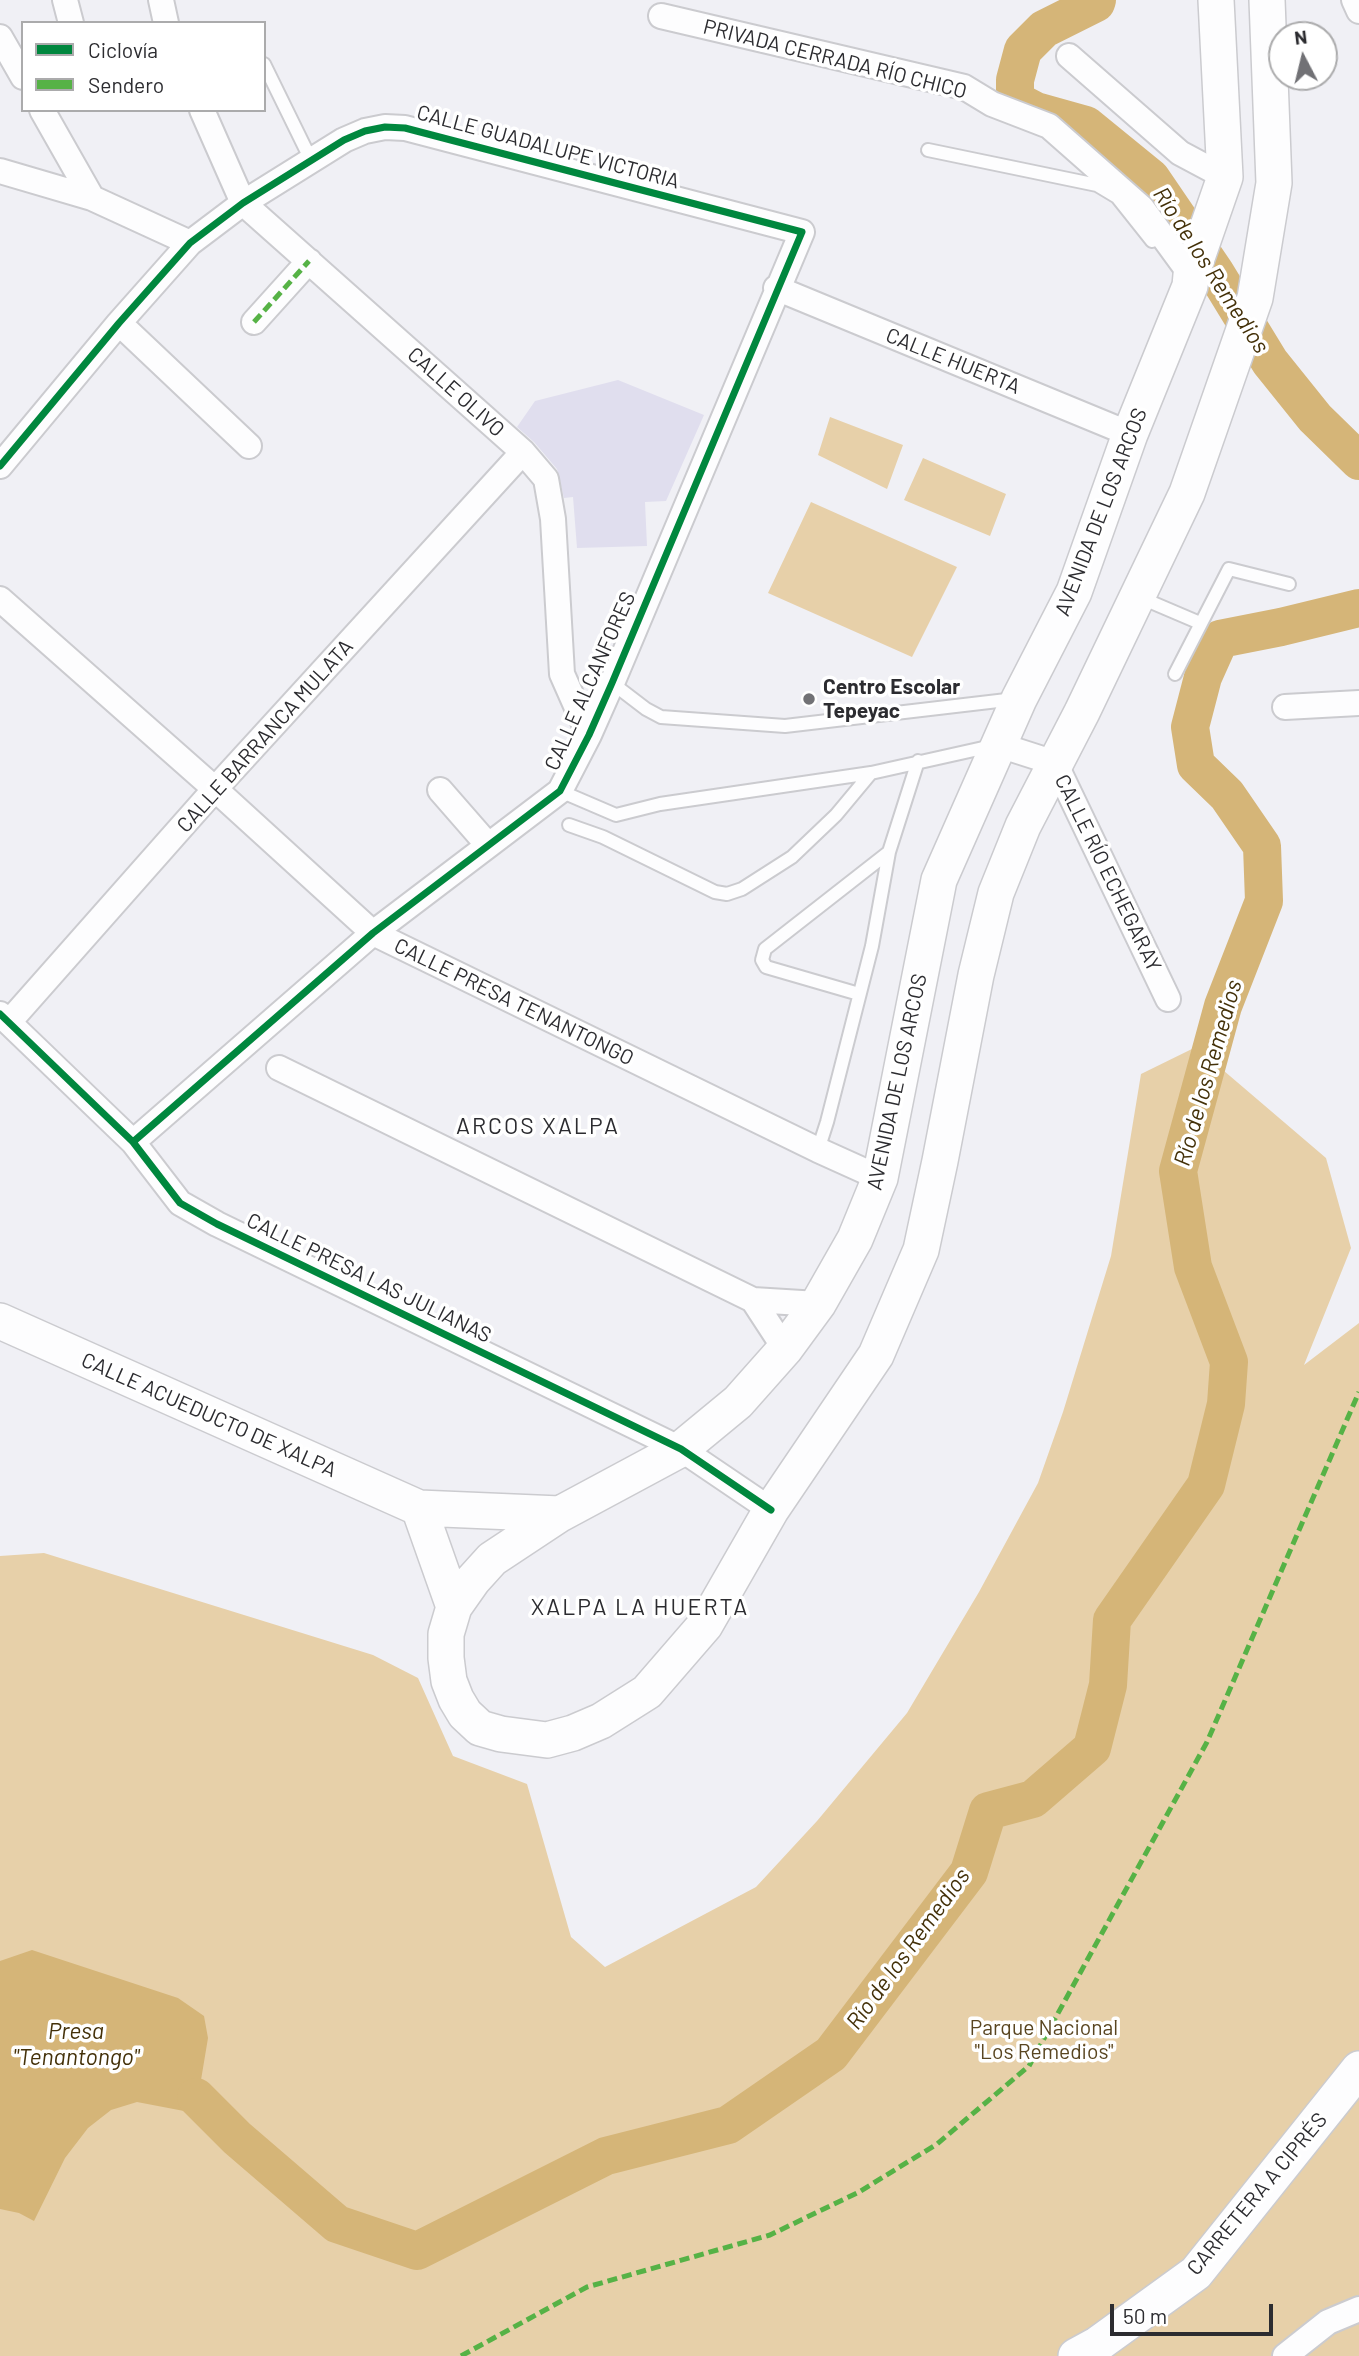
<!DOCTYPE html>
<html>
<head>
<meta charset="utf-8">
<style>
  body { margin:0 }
  #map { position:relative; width:1359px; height:2356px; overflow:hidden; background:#f0f0f5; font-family:Barlow,sans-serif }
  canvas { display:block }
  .legend { position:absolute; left:21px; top:21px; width:245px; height:91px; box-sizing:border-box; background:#fff; border:2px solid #ababac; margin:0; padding:9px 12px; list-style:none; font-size:21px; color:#2c2c30 }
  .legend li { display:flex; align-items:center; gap:14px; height:35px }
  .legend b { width:35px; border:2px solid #ababac }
  .north { position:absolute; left:1268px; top:21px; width:70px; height:70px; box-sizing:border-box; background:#fff; border:2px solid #ababac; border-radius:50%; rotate:353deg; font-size:19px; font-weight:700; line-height:28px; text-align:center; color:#2c2c30 }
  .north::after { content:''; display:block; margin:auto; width:24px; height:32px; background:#717175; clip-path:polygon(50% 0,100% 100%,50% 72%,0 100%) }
  .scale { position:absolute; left:1110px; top:2304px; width:163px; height:32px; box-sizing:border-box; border:4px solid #2c2c30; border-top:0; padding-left:9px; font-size:21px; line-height:24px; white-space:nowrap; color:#2c2c30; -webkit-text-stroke:5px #fff; paint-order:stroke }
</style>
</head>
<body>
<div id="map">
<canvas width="1359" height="2356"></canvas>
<ul class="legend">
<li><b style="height:9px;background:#00873e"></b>Ciclovía</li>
<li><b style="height:9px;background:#56b246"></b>Sendero</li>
</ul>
<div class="north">N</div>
<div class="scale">50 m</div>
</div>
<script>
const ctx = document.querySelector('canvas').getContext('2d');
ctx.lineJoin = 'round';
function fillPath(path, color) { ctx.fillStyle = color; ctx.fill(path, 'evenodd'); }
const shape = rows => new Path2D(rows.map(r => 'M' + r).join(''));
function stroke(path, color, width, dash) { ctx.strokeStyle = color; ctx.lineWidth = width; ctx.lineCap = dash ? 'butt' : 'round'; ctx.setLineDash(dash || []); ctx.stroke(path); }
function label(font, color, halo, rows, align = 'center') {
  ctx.font = font + ' Barlow,sans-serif'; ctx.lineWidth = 7; ctx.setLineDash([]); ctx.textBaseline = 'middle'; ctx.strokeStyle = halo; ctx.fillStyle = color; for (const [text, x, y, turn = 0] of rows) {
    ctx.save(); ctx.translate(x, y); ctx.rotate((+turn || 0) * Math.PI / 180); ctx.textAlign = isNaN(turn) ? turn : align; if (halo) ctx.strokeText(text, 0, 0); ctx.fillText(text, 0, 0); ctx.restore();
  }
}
fillPath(shape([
  [830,417,903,445,887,489,818,455],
  [923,458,1006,494,990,536,904,500],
  [811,502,957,567,912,657,768,593],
  [1196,1047,1326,1158,1351,1248,1304,1365,1359,1323,1359,2356,0,2356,0,1556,44,1553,373,1655,418,1678,453,1756,527,1784,571,1937,605,1967,756,1887,817,1821,907,1713,979,1592,1038,1483,1063,1412,1111,1256,1141,1074]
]), '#e7d0a9');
fillPath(shape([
  [32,1950,178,1998,204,2016,208,2038,200,2086,192,2107,184,2111,137,2102,111,2110,88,2128,65,2158,34,2221,19,2213,0,2209,0,1961]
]), '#d5b578');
stroke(shape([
  [1097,0,1096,3,1044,29,1023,50,1015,80,1015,100,1036,111,1086,125,1151,178,1215,272,1270,362,1315,418,1359,461],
  [196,2097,237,2138,337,2224,417,2251,606,2156,728,2125,831,2054,969,1872,988,1811,1033,1799,1092,1748,1108,1685,1112,1620,1206,1485,1226,1404,1229,1362,1193,1267,1178,1171,1223,1006,1264,901,1262,846,1227,795,1196,765,1190,727,1203,677,1220,639,1281,627,1359,608]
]), '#d5b578', 38);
fillPath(shape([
  [618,380,704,415,666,501,645,502,647,546,577,548,573,497,564,498,557,469,534,442,517,427,535,401]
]), '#e0deee');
const lane = shape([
  [264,64,311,160],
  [928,150,1097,185,1117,197,1152,241],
  [1139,597,1200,623],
  [1175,674,1229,569,1289,584],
  [612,683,646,709,661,717,785,726,1015,699],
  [560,791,616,815,660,804,871,773,992,746],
  [569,825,603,837,715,892,727,894,742,889,792,857,836,815,871,773],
  [859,994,766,967,762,960,765,949,889,852],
  [818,1150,827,1122,872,946,889,852,918,761]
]);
const street = shape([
  [65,0,71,23],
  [161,0,166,23],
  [1354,0,1359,11],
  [661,16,964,87,992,104,1049,126,1142,208,1191,275],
  [0,37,23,77],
  [1069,56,1180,153,1225,177],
  [42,110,92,198],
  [202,110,243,203,523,452,546,479,553,519,562,674,589,735],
  [0,171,92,198,190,243],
  [776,288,1130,434],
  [254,322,309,261],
  [119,323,249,446],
  [0,466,119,323,190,243,243,203,344,140,365,131,385,127,405,128,802,232,612,683,589,735,560,791,373,933,133,1142],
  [0,599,215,789,373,933,818,1150,880,1178],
  [1285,707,1359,703],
  [999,745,1055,763,1168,999],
  [440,790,488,845],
  [0,1014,133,1142,180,1203,217,1224,681,1449,771,1510],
  [9,1022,215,789,523,452],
  [279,1068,753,1300,818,1304],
  [753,1300,785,1349],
  [1285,2356,1328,2322,1359,2309]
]);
const secondary = shape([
  [1216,0,1225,177,1191,275,1190,286,1130,434,1074,592,1019,699,939,880,880,1178,855,1239,818,1304,785,1349,738,1402,681,1449,560,1514,492,1559,473,1580,454,1607,446,1634,446,1658,449,1681,456,1699,465,1714,480,1728,501,1734,547,1740,573,1733,601,1721,647,1692,705,1625,771,1510,876,1355,921,1250,940,1161,976,975,996,893,1023,826,1082,712,1187,493,1255,298,1274,183,1267,0],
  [0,1321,419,1508,560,1514],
  [419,1508,454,1607],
  [1076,2356,1098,2344,1196,2273,1359,2069]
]);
stroke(lane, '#cbcbcf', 16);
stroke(street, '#cbcbcf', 28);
stroke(secondary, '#cbcbcf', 38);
stroke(lane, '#fdfdfe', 12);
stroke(street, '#fdfdfe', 24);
stroke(secondary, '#fdfdfe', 35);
stroke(shape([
  [254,322,309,261],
  [461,2356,587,2287,770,2235,859,2192,937,2144,1029,2066,1207,1742,1359,1392]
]), '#56b246', 5, [10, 5]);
stroke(shape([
  [0,466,119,323,190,243,243,203,344,140,365,131,385,127,405,128,802,232,612,683,589,735,560,791,373,933,133,1142],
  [0,1014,133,1142,180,1203,217,1224,681,1449,771,1510]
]), '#00873e', 7);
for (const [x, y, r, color] of [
  [809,699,7,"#717175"]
]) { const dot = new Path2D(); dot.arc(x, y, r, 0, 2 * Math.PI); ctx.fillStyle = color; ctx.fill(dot); stroke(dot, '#fff', 2.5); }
label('21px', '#2c2c30', '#fff', [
  ["PRIVADA CERRADA RÍO CHICO",835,59,14],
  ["CALLE GUADALUPE VICTORIA",548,147,15],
  ["CALLE HUERTA",953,361,22],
  ["CALLE OLIVO",456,392,42],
  ["AVENIDA DE LOS ARCOS",1101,512,-69],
  ["CALLE ALCANFORES",590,681,-66],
  ["CALLE BARRANCA MULATA",265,736,-48],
  ["CALLE RÍO ECHEGARAY",1108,873,64],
  ["CALLE PRESA TENANTONGO",514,1002,26],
  ["AVENIDA DE LOS ARCOS",897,1082,-78],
  ["CALLE PRESA LAS JULIANAS",369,1278,26],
  ["CALLE ACUEDUCTO DE XALPA",209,1415,24],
  ["CARRETERA A CIPRÉS",1257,2194,-50]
]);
label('bold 21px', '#2c2c30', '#fff', [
  ["Centro Escolar",823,687],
  ["Tepeyac",823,711]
], 'left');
label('21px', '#594520', '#fff', [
  ["Parque Nacional",1044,2028],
  ["\"Los Remedios\"",1044,2052]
]);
label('italic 23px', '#443109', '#fff', [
  ["Río de los Remedios",1211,270,57],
  ["Río de los Remedios",1208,1073,-74],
  ["Río de los Remedios",908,1949,-54],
  ["Presa",76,2031],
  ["\"Tenantongo\"",76,2057]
]);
ctx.letterSpacing = '2px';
label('23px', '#2c2c30', '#fff', [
  ["ARCOS XALPA",538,1126],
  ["XALPA LA HUERTA",640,1607]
]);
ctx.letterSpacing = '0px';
</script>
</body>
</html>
